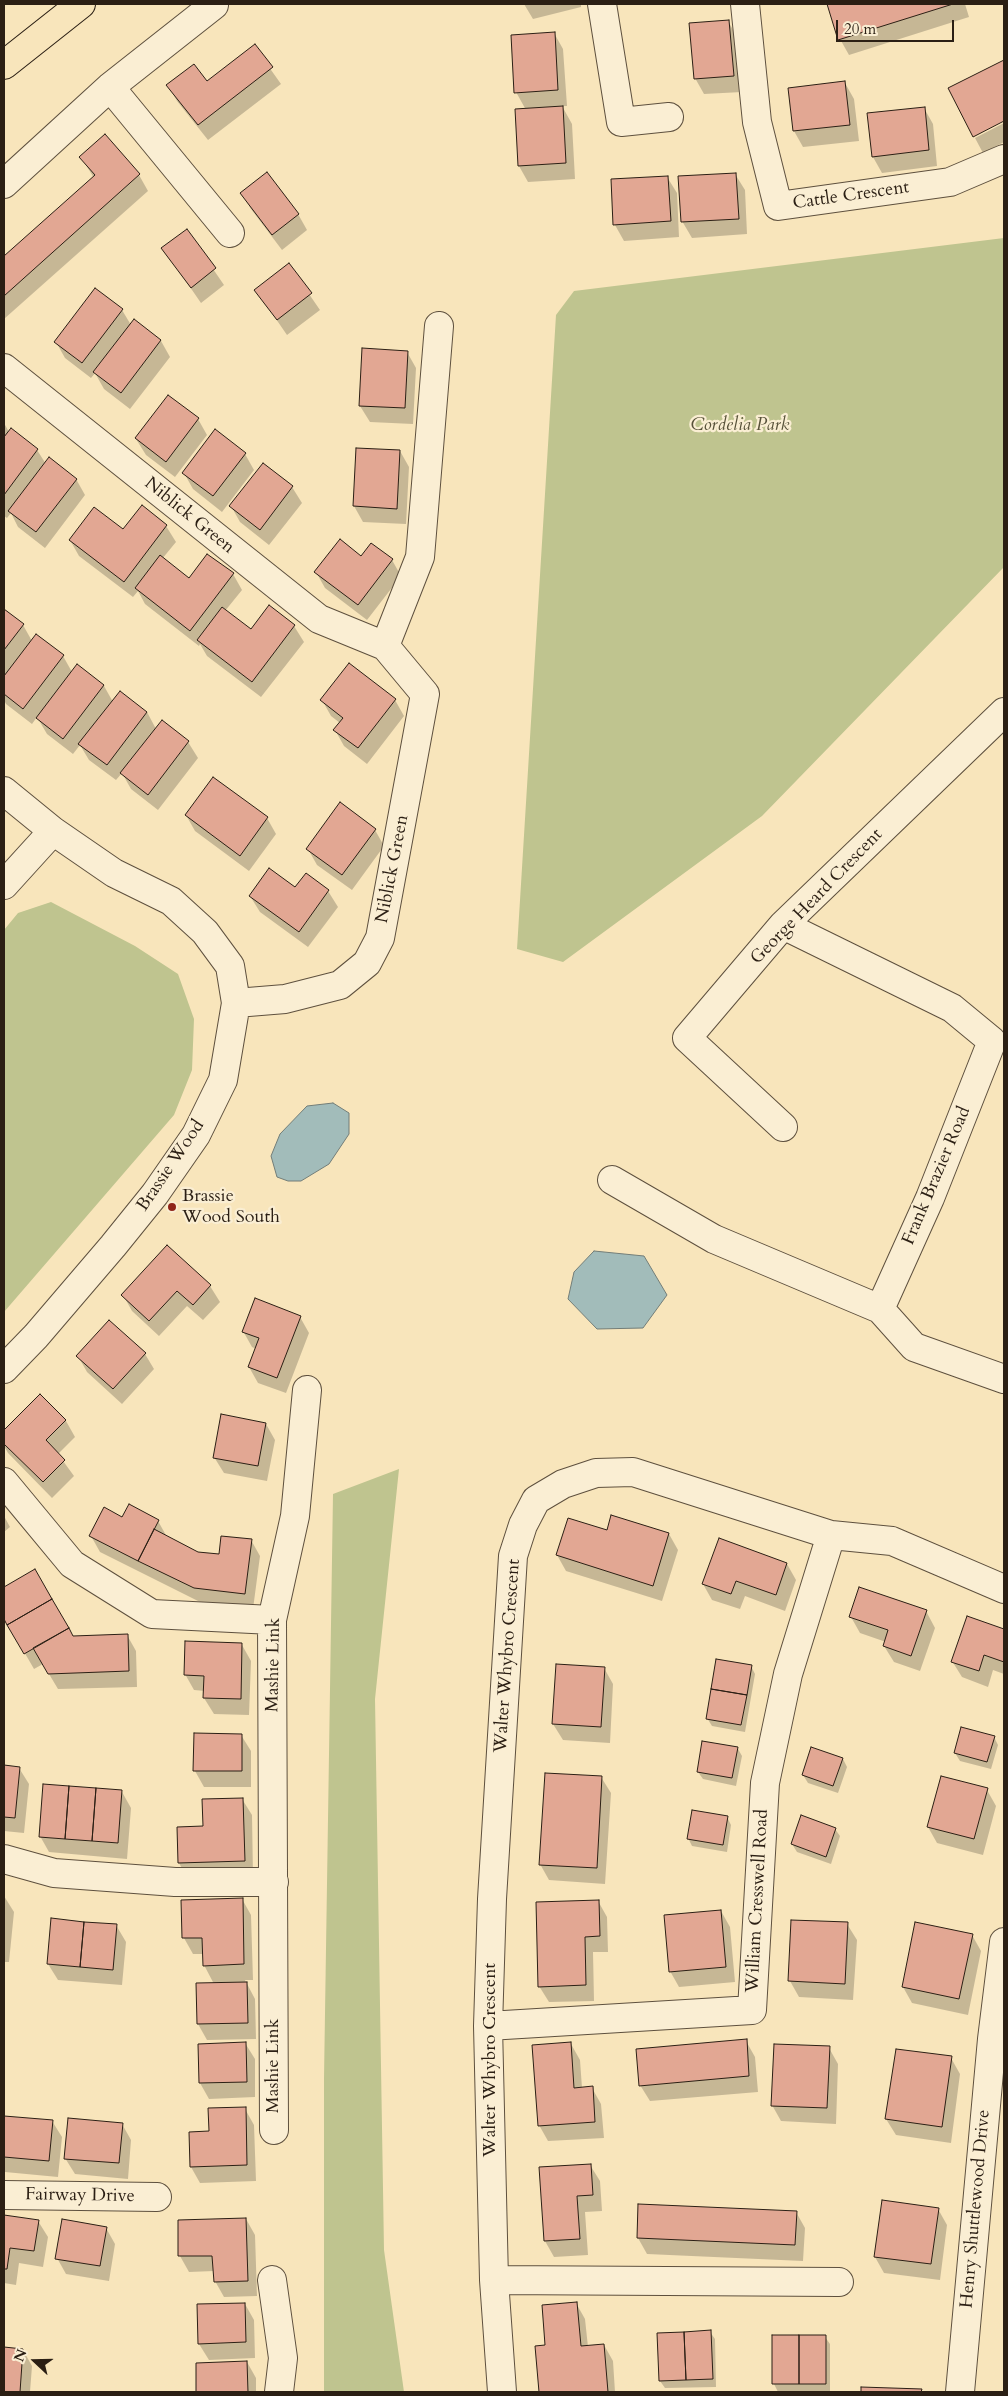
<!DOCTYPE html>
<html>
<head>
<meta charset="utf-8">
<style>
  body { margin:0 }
  #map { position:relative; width:1008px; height:2396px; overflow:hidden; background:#f8e5bb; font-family:Cardo,serif }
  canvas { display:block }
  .frame { position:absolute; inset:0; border:5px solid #2b1f14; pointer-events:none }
  .north { position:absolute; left:10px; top:2336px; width:50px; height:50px; -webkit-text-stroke:4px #faeed3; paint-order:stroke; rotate:291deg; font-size:14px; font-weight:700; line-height:20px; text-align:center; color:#2b1f14 }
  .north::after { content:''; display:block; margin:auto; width:18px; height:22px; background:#2b1f14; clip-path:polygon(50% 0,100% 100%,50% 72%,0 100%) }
  .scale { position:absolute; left:836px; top:20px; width:118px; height:22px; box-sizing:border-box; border:2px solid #2b1f14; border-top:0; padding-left:6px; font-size:15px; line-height:18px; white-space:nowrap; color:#2b1f14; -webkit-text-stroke:4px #faeed3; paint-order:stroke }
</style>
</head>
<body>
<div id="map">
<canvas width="1008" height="2396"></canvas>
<div class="frame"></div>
<div class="north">N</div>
<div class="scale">20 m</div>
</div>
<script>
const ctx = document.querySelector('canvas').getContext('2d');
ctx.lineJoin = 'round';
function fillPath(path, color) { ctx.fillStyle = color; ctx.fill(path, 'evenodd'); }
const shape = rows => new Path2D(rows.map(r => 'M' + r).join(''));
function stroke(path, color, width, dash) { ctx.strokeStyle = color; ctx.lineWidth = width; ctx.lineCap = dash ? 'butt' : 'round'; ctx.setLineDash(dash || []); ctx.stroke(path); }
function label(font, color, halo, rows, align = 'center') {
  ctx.font = font + ' Cardo,serif'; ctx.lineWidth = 4.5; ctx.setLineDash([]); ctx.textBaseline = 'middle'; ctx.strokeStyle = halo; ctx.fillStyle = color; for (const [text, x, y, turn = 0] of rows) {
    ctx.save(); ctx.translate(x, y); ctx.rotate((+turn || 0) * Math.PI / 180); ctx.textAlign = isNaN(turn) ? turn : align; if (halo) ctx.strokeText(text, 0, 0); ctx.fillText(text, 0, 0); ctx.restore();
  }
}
fillPath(shape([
  [1004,238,1004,567,762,816,563,962,517,949,556,315,574,291],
  [51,902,135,946,178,974,194,1019,192,1070,174,1115,4,1312,4,930,18,913],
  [399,1469,375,1699,384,2250,404,2392,324,2392,324,2078,333,1494]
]), '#bfc48f');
const water = shape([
  [333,1103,349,1113,349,1134,329,1164,301,1181,288,1181,277,1177,271,1156,280,1134,307,1106,333,1103],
  [594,1251,644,1256,667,1295,643,1328,597,1329,568,1299,574,1272,594,1251]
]);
fillPath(water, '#a2bcba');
stroke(water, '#727d78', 1);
fillPath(shape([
  [524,4,581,4,581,7,533,19],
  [828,4,965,4,969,17,849,55,840,39],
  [728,21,737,37,742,92,704,94,695,78],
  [554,33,563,49,567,106,562,106,572,124,575,179,528,182,519,166,526,110,516,92],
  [254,46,281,84,208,140,177,101,168,85,207,83],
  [1004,61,1004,120,974,136,950,89],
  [845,83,854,99,859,141,803,147,794,131,789,89],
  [924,108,933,124,937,166,882,173,873,157],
  [1004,123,1004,142,983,153,975,138],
  [105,136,139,175,148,191,4,319,4,257,94,178,81,157],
  [735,174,745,190,747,234,692,238,682,221],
  [667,177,677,193,679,237,624,241,615,225],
  [242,194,298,214,307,230,282,250,251,209],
  [187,231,224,285,201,303,163,248],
  [289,265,320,310,287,335,256,290],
  [122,310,131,325,161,341,170,357,130,409,104,389,95,373,91,378,65,358,56,342],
  [407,352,416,368,413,424,370,422,360,406],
  [169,397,198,419,207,435,175,477,146,455,136,439],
  [4,423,9,432,11,430,37,450,46,464,76,479,85,495,45,548,18,527,11,513,7,518,4,516],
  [357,449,400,451,409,467,406,524,363,522,354,506],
  [245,454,254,470,222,512,193,489,184,473],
  [263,464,292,487,302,503,269,545,240,522,231,506],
  [166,526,176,542,162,559,189,580,233,574,242,590,225,611,251,631,270,607,294,626,304,642,261,697,207,656,200,644,199,646,145,604,138,591,133,597,79,556,70,540],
  [361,557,392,560,401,576,367,620,325,588,316,572],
  [4,611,23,625,32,641,36,636,63,656,72,672,77,666,104,686,113,702,147,712,156,729,162,721,188,742,198,758,158,810,131,789,122,773,116,780,89,760,80,745,73,754,47,734,37,717,32,724,6,704,4,700],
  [322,700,395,700,404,716,367,764,344,746,335,730,340,723,331,716],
  [186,815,267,818,276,834,249,871,195,831],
  [375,830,384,846,352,890,317,865,308,849],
  [306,874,328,891,338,907,308,947,260,912,250,896,295,889],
  [167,1247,210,1286,220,1302,203,1320,187,1306,159,1336,132,1311,123,1295],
  [300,1317,309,1333,286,1393,258,1383,249,1367,256,1349,252,1347,243,1331],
  [145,1354,154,1369,122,1404,87,1372,78,1356],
  [40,1396,66,1421,75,1437,58,1454,74,1476,52,1498,8,1453,4,1446,4,1432],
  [266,1424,275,1440,267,1481,224,1473,214,1457],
  [4,1516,10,1527,4,1532],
  [123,1518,158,1521,167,1537,198,1553,220,1556,251,1540,260,1556,253,1609,204,1604,100,1552,91,1536],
  [608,1532,669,1534,678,1550,662,1601,566,1571,557,1555],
  [787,1564,796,1580,785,1611,745,1596,740,1609,712,1600,703,1584],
  [34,1571,72,1637,127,1635,136,1651,137,1687,58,1689,43,1664,34,1669,4,1617,4,1588],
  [926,1611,935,1628,920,1671,894,1662,884,1646,886,1642,860,1633,851,1617],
  [968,1617,1004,1630,1004,1674,993,1670,988,1687,962,1677,952,1661],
  [242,1645,251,1661,249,1715,214,1714,204,1698,205,1691,194,1690,185,1674],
  [751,1666,755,1674,745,1732,712,1726,707,1718],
  [604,1668,613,1684,610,1743,563,1740,553,1724],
  [241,1735,251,1751,251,1787,204,1787,195,1771],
  [994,1737,998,1745,991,1769,960,1761,955,1753],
  [738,1749,742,1756,736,1786,703,1779,698,1772],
  [843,1759,847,1767,838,1793,808,1783,803,1775],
  [4,1767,19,1768,29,1784,24,1833,4,1831],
  [601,1777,611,1793,605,1884,549,1880,540,1864],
  [987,1790,996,1806,983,1855,937,1843,928,1827],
  [122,1792,131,1808,127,1859,49,1852,40,1836],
  [242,1799,252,1815,253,1877,188,1879,179,1863],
  [727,1817,731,1825,727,1852,692,1846,688,1838],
  [835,1829,840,1836,831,1864,797,1852,792,1844],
  [4,1896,14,1912,9,1962,4,1962],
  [242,1899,251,1915,253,1980,245,1980,255,1999,256,2039,207,2040,198,2024,197,1984,214,1984,204,1965,203,1954,193,1954,184,1938,182,1901],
  [598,1901,607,1917,608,1952,593,1952,594,2001,549,2002,539,1986],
  [721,1911,730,1927,735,1982,679,1987,670,1971],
  [792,1921,847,1924,857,1940,853,2000,799,1997,790,1981],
  [116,1925,126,1942,122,1985,58,1980,48,1964],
  [972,1935,981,1951,968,2015,912,2003,903,1987],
  [746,2041,755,2057,758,2092,650,2101,640,2085],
  [245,2043,255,2059,255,2097,209,2099,200,2083],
  [571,2044,580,2060,582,2088,592,2088,601,2104,604,2138,548,2141,539,2125],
  [829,2048,838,2064,836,2124,781,2121,772,2105],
  [951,2058,960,2074,951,2143,896,2135,886,2119],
  [245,2109,254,2125,256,2181,200,2183,191,2167,210,2133],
  [4,2117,52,2121,62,2137,58,2177,5,2172],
  [122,2124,131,2140,128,2179,75,2174,65,2158],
  [590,2165,600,2181,602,2211,585,2212,588,2255,554,2257,545,2241,540,2168],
  [938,2209,947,2225,940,2280,884,2273,875,2257],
  [796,2212,805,2228,803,2261,647,2254,638,2238],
  [4,2216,38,2221,48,2237,43,2267,19,2263,16,2285,4,2283],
  [246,2219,255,2235,257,2296,224,2297,215,2281,214,2271,189,2272,180,2256,179,2221],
  [106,2228,115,2244,109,2281,66,2274,57,2258],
  [576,2303,585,2319,588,2347,604,2345,613,2361,615,2392,540,2392,536,2347,547,2346],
  [245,2304,254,2320,255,2358,209,2360,199,2344],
  [710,2332,715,2339,716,2387,665,2388,660,2381],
  [825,2337,830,2344,830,2392,778,2392,774,2384],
  [4,2349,23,2350,32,2366,30,2392,4,2392],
  [247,2362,256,2378,256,2392,198,2392],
  [862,2388,921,2390,922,2392,862,2392]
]), '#0003');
const building = shape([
  [827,4,953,4,838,40,827,4],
  [729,20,734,76,694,79,689,23,729,20],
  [555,32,558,90,514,93,511,35,555,32],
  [255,44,273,67,198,125,166,85,194,64,207,81,255,44],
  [1004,60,1004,121,973,137,948,88,1004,60],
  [845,81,850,125,793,131,788,88,845,81],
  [563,106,566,163,518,166,515,109,563,106],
  [925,107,929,150,872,157,867,113,925,107],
  [105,134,140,174,4,296,4,256,95,175,79,157,105,134],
  [267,172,299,214,272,235,240,193,267,172],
  [736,173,739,219,681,222,678,176,736,173],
  [668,176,671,221,613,225,611,179,668,176],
  [187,229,216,268,191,288,161,248,187,229],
  [289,263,312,293,277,320,254,290,289,263],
  [95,288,123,309,82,363,54,342,95,288],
  [134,319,161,340,121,393,93,372,134,319],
  [362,348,408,351,405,408,359,406,362,348],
  [168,395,199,418,166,462,135,438,168,395],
  [11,428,38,449,4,495,4,437,11,428],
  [215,429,246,453,213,496,182,473,215,429],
  [356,448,400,450,397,509,353,506,356,448],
  [49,457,77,479,36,532,8,511,49,457],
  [263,463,293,486,260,530,229,506,263,463],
  [142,505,167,525,124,582,69,540,94,507,123,529,142,505],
  [340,539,361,556,371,543,393,559,358,605,314,572,340,539],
  [207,554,234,573,190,631,135,588,160,555,189,578,207,554],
  [269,605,295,625,252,682,197,640,222,607,251,629,269,605],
  [4,609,24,624,4,650,4,609],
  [36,634,64,655,23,709,4,694,4,676,36,634],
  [349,663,396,699,358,748,333,730,343,718,320,700,349,663],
  [77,664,104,685,63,739,36,718,77,664],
  [120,691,147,712,107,765,78,744,120,691],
  [162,720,189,741,148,795,120,773,162,720],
  [213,777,268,817,240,856,185,815,213,777],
  [340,802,376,829,342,875,306,849,340,802],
  [269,868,295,887,306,873,329,890,299,932,249,896,269,868],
  [167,1245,211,1285,193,1305,177,1291,149,1321,121,1295,167,1245],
  [255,1298,301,1316,277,1378,248,1367,259,1338,242,1332,255,1298],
  [109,1320,146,1353,113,1389,76,1356,109,1320],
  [40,1394,66,1420,46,1440,65,1460,43,1482,4,1444,4,1430,40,1394],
  [221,1414,266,1423,258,1466,213,1458,221,1414],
  [129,1504,159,1520,138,1561,89,1536,104,1507,122,1517,129,1504],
  [611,1515,669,1533,653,1586,556,1555,568,1518,607,1530,611,1515],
  [154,1529,198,1552,219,1554,221,1536,252,1539,245,1594,194,1588,138,1561,154,1529],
  [719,1538,787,1563,776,1595,736,1581,731,1594,702,1584,719,1538],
  [35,1569,52,1599,7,1625,4,1619,4,1587,35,1569],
  [859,1587,927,1610,911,1656,883,1646,888,1630,849,1617,859,1587],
  [52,1599,69,1628,24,1654,7,1625,52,1599],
  [967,1616,1004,1629,1004,1662,984,1655,979,1671,951,1662,967,1616],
  [69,1628,73,1636,128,1634,129,1671,48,1674,33,1648,69,1628],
  [185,1641,242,1643,241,1699,203,1698,204,1676,184,1675,185,1641],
  [716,1659,752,1665,747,1695,711,1689,716,1659],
  [556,1664,605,1667,601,1727,552,1724,556,1664],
  [711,1689,747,1695,741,1725,706,1719,711,1689],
  [961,1727,995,1736,987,1762,954,1753,961,1727],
  [194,1733,242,1734,242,1771,193,1771,194,1733],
  [702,1741,738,1747,732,1778,697,1772,702,1741],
  [811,1747,843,1758,833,1786,802,1775,811,1747],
  [4,1765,20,1767,15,1818,4,1817,4,1765],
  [545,1773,602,1776,597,1868,539,1865,545,1773],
  [941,1776,988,1788,974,1839,927,1827,941,1776],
  [43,1784,69,1786,65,1839,39,1837,43,1784],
  [69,1786,96,1788,92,1841,65,1839,69,1786],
  [96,1788,122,1790,118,1843,92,1841,96,1788],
  [243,1798,245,1861,178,1863,177,1827,203,1826,202,1799,243,1798],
  [692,1810,728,1816,723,1845,687,1839,692,1810],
  [801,1815,836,1828,826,1857,791,1844,801,1815],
  [243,1898,244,1964,203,1966,202,1938,182,1938,181,1900,243,1898],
  [599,1900,600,1936,585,1937,586,1985,538,1987,536,1902,599,1900],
  [721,1910,726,1967,669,1972,664,1915,721,1910],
  [51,1918,84,1922,80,1967,47,1964,51,1918],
  [791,1920,848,1922,845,1984,788,1981,791,1920],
  [84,1922,117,1924,113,1970,80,1967,84,1922],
  [915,1922,973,1934,959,1999,902,1987,915,1922],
  [247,1982,248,2023,197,2024,196,1983,247,1982],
  [747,2039,749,2076,639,2086,636,2049,747,2039],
  [246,2042,247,2082,199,2083,198,2044,246,2042],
  [571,2042,574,2088,593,2086,595,2122,538,2126,532,2045,571,2042],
  [774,2044,830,2046,827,2108,771,2106,774,2044],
  [896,2049,952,2056,942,2127,885,2119,896,2049],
  [246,2107,247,2165,190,2167,189,2132,209,2131,208,2108,246,2107],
  [4,2116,53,2120,49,2161,4,2157,4,2116],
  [68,2118,123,2123,119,2163,64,2159,68,2118],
  [591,2164,593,2195,577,2196,580,2239,544,2241,539,2167,591,2164],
  [882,2200,939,2208,931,2264,874,2257,882,2200],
  [638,2204,797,2211,795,2245,637,2238,638,2204],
  [4,2215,39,2220,34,2251,10,2248,7,2269,4,2269,4,2215],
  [246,2218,248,2281,214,2282,212,2256,178,2256,178,2220,246,2218],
  [62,2219,107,2227,100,2266,55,2259,62,2219],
  [577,2302,581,2346,604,2344,608,2392,539,2392,535,2346,545,2345,542,2305,577,2302],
  [245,2303,246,2342,198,2344,197,2304,245,2303],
  [711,2330,713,2379,686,2380,684,2332,711,2330],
  [684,2332,686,2380,659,2381,657,2333,684,2332],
  [772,2335,799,2335,799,2384,772,2384,772,2335],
  [799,2335,826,2335,826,2384,799,2384,799,2335],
  [4,2347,23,2349,20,2392,4,2392,4,2347],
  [247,2361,248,2392,196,2392,196,2363,247,2361],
  [861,2387,922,2389,921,2392,861,2392,861,2387]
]);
fillPath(building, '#e2a793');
stroke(building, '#2b1f14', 1);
const minor = shape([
  [602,4,621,122,669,117],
  [745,4,757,122,778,206,950,182,1004,159],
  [110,87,230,233],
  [4,184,110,87,214,5],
  [4,368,319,619,385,646],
  [4,791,53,831,114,873,171,901,205,932,230,966,236,1003,223,1080,196,1135,155,1194,113,1246,36,1336,4,1369],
  [4,885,53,831],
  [783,925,952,1008,992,1041,930,1198,880,1309],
  [236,1003,285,999,340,985,367,963,380,938,425,694,385,646,420,557,439,326],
  [783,1127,687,1038,783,925,1004,712],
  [612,1180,714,1239,880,1309,914,1347,1004,1379],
  [4,1482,72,1564,152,1614,272,1620],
  [4,1859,54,1873,175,1882,274,1882],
  [488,2026,752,2010,765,1783,788,1674,831,1535],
  [992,2039,1004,1942],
  [274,2130,272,1620,295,1516,307,1390],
  [4,2195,157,2197],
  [272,2280,283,2358,279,2392],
  [494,2280,839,2282],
  [502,2392,494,2280,488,2026,492,1899,513,1556,523,1525,536,1500,563,1484,596,1473,633,1472,831,1535,892,1541,1004,1589],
  [960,2392,992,2039,1004,2041]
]);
const highway = shape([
  [4,65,81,4]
]);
stroke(minor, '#5e503e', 30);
stroke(highway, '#2b1f14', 30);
stroke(minor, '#faeed3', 28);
stroke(highway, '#f8e5bb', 28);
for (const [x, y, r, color] of [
  [172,1207,5,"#8f2418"]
]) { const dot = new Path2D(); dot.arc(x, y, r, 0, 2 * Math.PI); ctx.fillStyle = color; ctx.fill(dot); stroke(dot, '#faeed3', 2); }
label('18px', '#2b1f14', '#faeed3', [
  ["Cattle Crescent",851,196,-8],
  ["Niblick Green",189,516,39],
  ["Niblick Green",393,869,-79],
  ["George Heard Crescent",817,897,-46],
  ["Brassie Wood",171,1166,-56],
  ["Frank Brazier Road",937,1176,-67],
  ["Walter Whybro Crescent",508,1656,-86],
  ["Mashie Link",274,1665,-89],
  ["William Cresswell Road",758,1901,-87],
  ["Walter Whybro Crescent",491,2060,-90],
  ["Mashie Link",274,2066,-90],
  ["Fairway Drive",80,2196,1],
  ["Henry Shuttlewood Drive",976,2209,-85]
]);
label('italic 18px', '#575139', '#faeed3', [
  ["Cordelia Park",740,426]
]);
label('18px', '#2b1f14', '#faeed3', [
  ["Brassie",182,1197],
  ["Wood South",182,1218]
], 'left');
</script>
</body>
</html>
